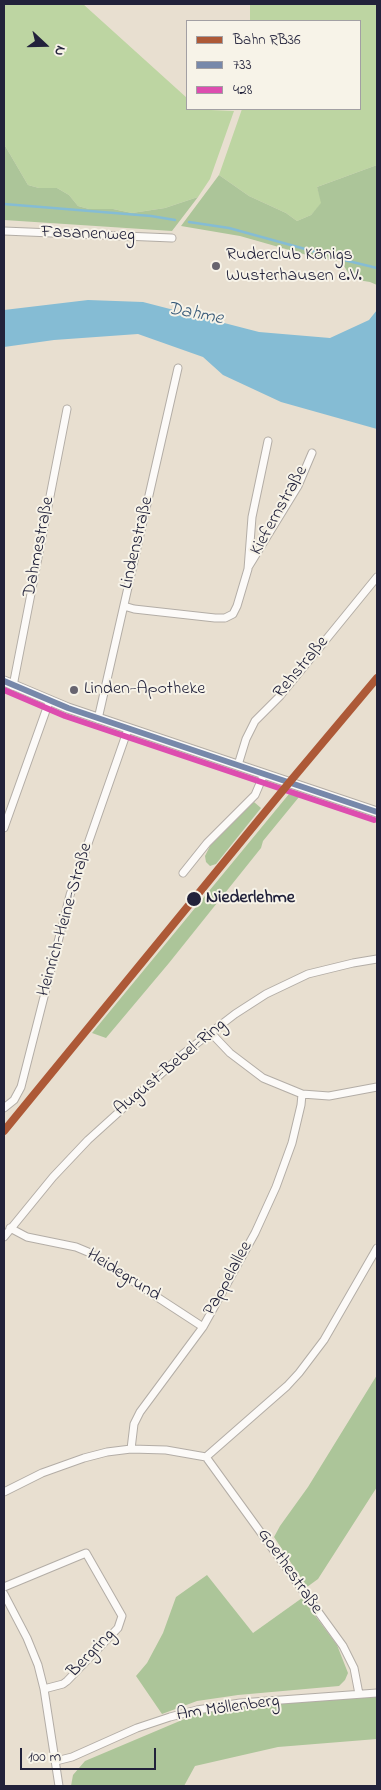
<!DOCTYPE html>
<html>
<head>
<meta charset="utf-8">
<style>
  body { margin:0 }
  #map { position:relative; width:381px; height:1790px; overflow:hidden; background:#e8dfd0; font-family:"Indie Flower",sans-serif }
  canvas { display:block }
  .frame { position:absolute; inset:0; border:5px solid #22223b; pointer-events:none }
  .legend { position:absolute; left:186px; top:20px; width:175px; height:90px; box-sizing:border-box; background:#f7f3e8; border:1px solid #a29fa3; margin:0; padding:6px 9px; list-style:none; font-size:15px; color:#22223b }
  .legend li { display:flex; align-items:center; gap:10px; height:25px }
  .legend b { width:25px; border:1px solid #a29fa3 }
  .north { position:absolute; left:20px; top:20px; width:50px; height:50px; -webkit-text-stroke:4px #f7f3e8; paint-order:stroke; rotate:111deg; font-size:14px; font-weight:700; line-height:20px; text-align:center; color:#22223b }
  .north::after { content:''; display:block; margin:auto; width:18px; height:22px; background:#22223b; clip-path:polygon(50% 0,100% 100%,50% 72%,0 100%) }
  .scale { position:absolute; left:20px; top:1748px; width:136px; height:22px; box-sizing:border-box; border:2px solid #22223b; border-top:0; padding-left:6px; font-size:15px; line-height:18px; white-space:nowrap; color:#22223b; -webkit-text-stroke:4px #f7f3e8; paint-order:stroke }
</style>
</head>
<body>
<div id="map">
<canvas width="381" height="1790"></canvas>
<div class="frame"></div>
<ul class="legend">
<li><b style="height:6px;background:#ad5937"></b>Bahn RB36</li>
<li><b style="height:6px;background:#78a"></b>733</li>
<li><b style="height:6px;background:#dd4daf"></b>428</li>
</ul>
<div class="north">N</div>
<div class="scale">100 m</div>
</div>
<script>
const ctx = document.querySelector('canvas').getContext('2d');
ctx.lineJoin = 'round';
function fillPath(path, color) { ctx.fillStyle = color; ctx.fill(path, 'evenodd'); }
const shape = rows => new Path2D(rows.map(r => 'M' + r).join(''));
function stroke(path, color, width, dash) { ctx.strokeStyle = color; ctx.lineWidth = width; ctx.lineCap = dash ? 'butt' : 'round'; ctx.setLineDash(dash || []); ctx.stroke(path); }
function label(font, color, halo, rows, align = 'center') {
  ctx.font = font + ' "Indie Flower",sans-serif'; ctx.lineWidth = 4; ctx.setLineDash([]); ctx.textBaseline = 'middle'; ctx.strokeStyle = halo; ctx.fillStyle = color; for (const [text, x, y, turn = 0] of rows) {
    ctx.save(); ctx.translate(x, y); ctx.rotate((+turn || 0) * Math.PI / 180); ctx.textAlign = isNaN(turn) ? turn : align; if (halo) ctx.strokeText(text, 0, 0); ctx.fillText(text, 0, 0); ctx.restore();
  }
}
fillPath(shape([
  [4,4,83,4,187,98,187,109,234,111,210,179,198,197,165,208,132,213,113,209,89,209,78,206,69,195,57,188,39,188,28,185,4,144],
  [250,4,377,4,377,165,317,187,322,203,311,215,297,221,286,213,249,196,219,175,242,109,360,109,360,21,250,21]
]), '#bdd5a2');
fillPath(shape([
  [4,144,28,185,39,188,57,188,69,195,78,206,89,209,113,209,132,213,165,208,198,197,172,231,4,220],
  [377,165,377,285,370,282,352,279,341,261,321,259,240,236,181,226,219,175,249,196,286,213,297,221,311,215,321,203,317,187],
  [289,794,299,797,263,841,261,848,169,963,106,1038,92,1033],
  [254,802,261,808,216,864,210,866,206,862,205,856,210,846],
  [377,1375,377,1487,318,1579,307,1587,274,1537,280,1526,308,1487],
  [207,1575,253,1633,302,1598,337,1645,348,1673,345,1680,339,1686,238,1695,197,1701,162,1714,136,1676,147,1663,163,1633,176,1597],
  [377,1697,377,1739,278,1747,195,1766,184,1786,71,1786,73,1775,85,1761,201,1712,240,1706]
]), '#acc599');
fillPath(shape([
  [88,300,143,302,259,332,330,338,369,320,377,310,377,429,281,402,223,375,203,357,138,334,54,340,4,347,4,310]
]), '#85bcd4');
stroke(shape([
  [4,204,151,216,175,220],
  [189,222,229,228,316,252],
  [336,258,377,268]
]), '#85bcd4', 2.5);
const minor = shape([
  [4,231,172,238],
  [249,566,298,486,312,453],
  [124,606,134,609,215,618,225,618,233,614,237,606,248,569,252,517,268,441],
  [13,686,67,409],
  [98,719,178,368],
  [238,765,246,739,255,721,280,696,377,577],
  [4,828,49,702],
  [183,873,207,843,255,795,264,774],
  [211,1033,230,1053,263,1078,302,1094,329,1096,377,1087],
  [4,1108,14,1100,21,1087,70,895,128,729],
  [10,1228,27,1237,76,1247,88,1252,203,1327],
  [4,1237,53,1177,88,1140,183,1054,235,1014,266,994,308,974,353,963,377,959],
  [131,1449,134,1424,140,1412,203,1327,255,1233,276,1187,292,1143,301,1105,302,1094],
  [206,1457,287,1386,299,1373,324,1340,377,1248],
  [4,1492,42,1473,84,1458,107,1452,131,1449,166,1450,206,1457,343,1646,354,1668,359,1694],
  [4,1587,86,1553,122,1616,118,1628,67,1681,63,1684,44,1689],
  [4,1594,27,1638,38,1665,44,1689,59,1786],
  [56,1761,72,1757,137,1728,170,1717,197,1710,240,1703,377,1693]
]);
const tertiary = shape([
  [4,681,68,708,377,812]
]);
stroke(minor, '#b3ada6', 9);
stroke(tertiary, '#b3ada6', 11);
stroke(minor, '#fcfaf8', 7);
stroke(tertiary, '#fcfaf8', 9);
stroke(shape([
  [4,681,68,708,377,812]
]), '#78a', 6);
stroke(shape([
  [4,690,65,716,374,820]
]), '#dd4daf', 6);
stroke(shape([
  [4,1131,293,778,377,678]
]), '#ad5937', 8);
for (const [x, y, r, color] of [
  [216,266,5,"#67646f"],
  [74,690,5,"#67646f"],
  [194,899,8,"#22223b"]
]) { const dot = new Path2D(); dot.arc(x, y, r, 0, 2 * Math.PI); ctx.fillStyle = color; ctx.fill(dot); stroke(dot, '#f7f3e8', 2); }
label('18px', '#22223b', '#f7f3e8', [
  ["Fasanenweg",88,235,2],
  ["Kiefernstraße",280,511,-61],
  ["Lindenstraße",138,543,-77],
  ["Dahmestraße",40,547,-79],
  ["Rehstraße",302,668,-50],
  ["Heinrich-Heine-Straße",66,920,-74],
  ["August-Bebel-Ring",171,1068,-40],
  ["Heidegrund",123,1276,32],
  ["Pappelallee",229,1279,-61],
  ["Goethestraße",289,1572,55],
  ["Bergring",92,1654,-46],
  ["Am Möllenberg",228,1709,-8]
]);
label('18px', '#22223b', '#f7f3e8', [
  ["Ruderclub Königs",226,256],
  ["Wusterhausen e.V.",226,277],
  ["Linden-Apotheke",84,690]
], 'left');
label('bold 18px', '#22223b', '#f7f3e8', [
  ["Niederlehme",206,899]
], 'left');
label('italic 19px', '#385a79', '#f7f3e8', [
  ["Dahme",195,315,11]
]);
</script>
</body>
</html>
